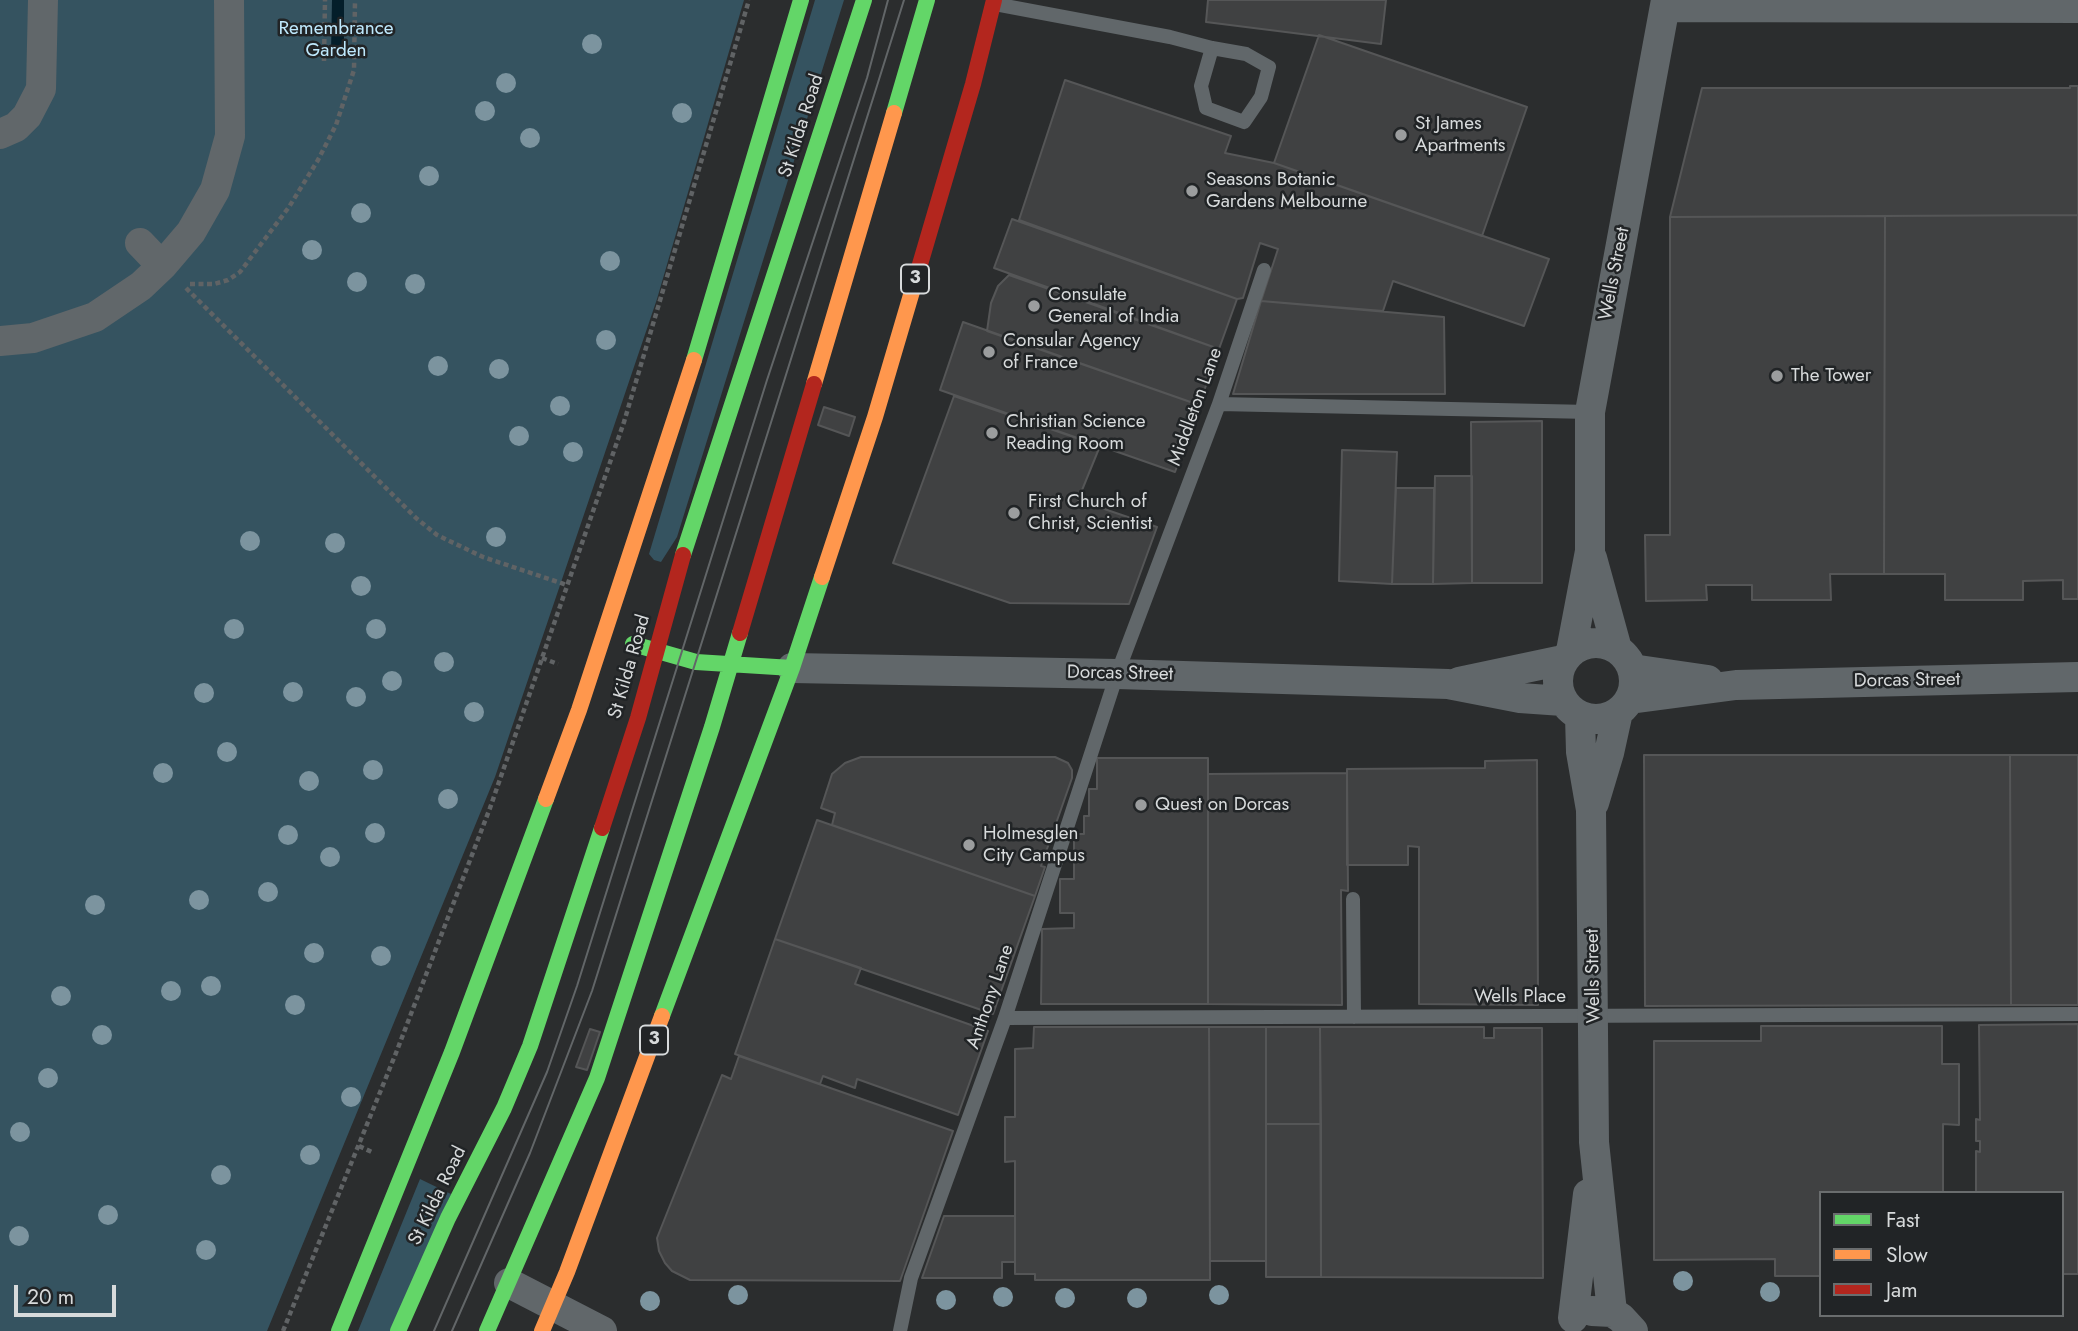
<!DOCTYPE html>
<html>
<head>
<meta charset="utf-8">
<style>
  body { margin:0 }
  #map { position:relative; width:2078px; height:1331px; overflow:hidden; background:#2b2d2e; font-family:Jost,sans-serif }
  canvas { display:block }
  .legend { position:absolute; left:1819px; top:1191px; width:245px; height:126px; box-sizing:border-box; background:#212426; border:2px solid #6a6d6e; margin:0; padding:9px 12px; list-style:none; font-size:21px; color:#d7dadb }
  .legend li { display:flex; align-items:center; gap:14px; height:35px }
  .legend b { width:35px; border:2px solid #6a6d6e }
  .scale { position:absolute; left:14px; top:1285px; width:102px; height:32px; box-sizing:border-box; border:4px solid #d7dadb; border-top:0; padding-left:9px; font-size:21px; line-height:24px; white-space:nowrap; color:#d7dadb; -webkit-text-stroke:5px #212426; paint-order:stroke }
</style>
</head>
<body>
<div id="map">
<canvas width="2078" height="1331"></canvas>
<ul class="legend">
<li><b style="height:9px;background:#63d668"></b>Fast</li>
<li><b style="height:9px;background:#ff974d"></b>Slow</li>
<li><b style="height:9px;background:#b3261e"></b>Jam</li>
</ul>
<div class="scale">20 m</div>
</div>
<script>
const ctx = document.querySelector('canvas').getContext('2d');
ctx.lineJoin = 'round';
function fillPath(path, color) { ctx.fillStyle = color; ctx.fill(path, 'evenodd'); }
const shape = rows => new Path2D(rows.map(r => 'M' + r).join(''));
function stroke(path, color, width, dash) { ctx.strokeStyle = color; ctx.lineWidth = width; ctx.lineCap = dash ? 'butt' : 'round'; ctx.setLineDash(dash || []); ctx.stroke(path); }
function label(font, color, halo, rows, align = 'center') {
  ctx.font = font + ' Jost,sans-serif'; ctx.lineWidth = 5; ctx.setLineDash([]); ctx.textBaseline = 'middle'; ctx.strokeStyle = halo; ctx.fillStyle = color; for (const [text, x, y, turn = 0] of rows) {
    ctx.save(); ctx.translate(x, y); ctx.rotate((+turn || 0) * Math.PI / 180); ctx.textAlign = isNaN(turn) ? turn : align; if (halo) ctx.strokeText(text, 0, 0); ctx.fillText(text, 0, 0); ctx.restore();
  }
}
fillPath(shape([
  [0,0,744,0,657,299,495,777,267,1331,0,1331],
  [815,0,844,0,677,537,661,562,654,560,649,554],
  [420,1179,451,1194,390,1331,358,1331]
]), '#355360');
fillPath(shape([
  [332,0,344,0,344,53,331,53]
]), '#041e2a');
const building = shape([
  [1208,0,1386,0,1381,44,1206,22,1208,0],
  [1319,35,1527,107,1482,236,1274,163,1319,35],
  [1065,80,1231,136,1225,153,1274,163,1549,259,1524,326,1393,281,1383,311,1261,301,1278,249,1260,243,1243,298,1237,299,1019,220,1065,80],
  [2070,86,2078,86,2078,215,1670,217,1702,88,2070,88,2070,86],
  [2078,215,2078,599,2063,599,2063,580,2023,581,2023,600,1945,600,1945,574,1884,574,1885,216,2078,215],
  [1885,216,1884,574,1830,574,1831,600,1752,600,1752,585,1706,585,1707,600,1646,601,1645,535,1670,535,1670,217,1885,216],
  [1012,219,1237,299,1219,349,994,268,1012,219],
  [1009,275,1219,349,1199,405,987,331,991,303,998,286,1009,275],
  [1261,301,1444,317,1445,394,1233,394,1261,301],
  [963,322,1199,405,1175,472,940,390,963,322],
  [954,396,1100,446,1078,500,1157,527,1129,604,1010,603,893,563,954,396],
  [824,407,855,417,849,436,818,425,824,407],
  [1542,421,1542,583,1472,583,1471,422,1542,421],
  [1342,450,1397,452,1392,584,1339,581,1342,450],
  [1435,476,1472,476,1472,583,1433,584,1435,476],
  [1396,488,1434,488,1433,584,1392,584,1396,488],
  [1644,755,2010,755,2011,1005,1645,1006,1644,755],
  [2010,755,2078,755,2078,1005,2011,1005,2010,755],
  [861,757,1055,757,1068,763,1072,770,1072,778,1041,866,1045,867,1035,896,832,825,835,813,821,808,832,774,845,763,861,757],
  [1097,758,1208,758,1208,1004,1041,1004,1042,929,1074,928,1074,913,1060,913,1060,879,1074,879,1074,834,1084,834,1084,816,1089,816,1089,789,1097,789,1097,758],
  [1537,760,1538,1005,1419,1004,1419,847,1408,846,1408,865,1347,865,1347,769,1485,768,1485,761,1537,760],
  [1347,773,1348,891,1341,890,1342,1005,1208,1004,1208,774,1347,773],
  [817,820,1035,896,993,1014,775,939,817,820],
  [775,939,861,968,855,984,988,1031,958,1115,857,1079,855,1088,823,1076,820,1084,735,1054,775,939],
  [2078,1024,2078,1274,2062,1274,2062,1193,1976,1193,1976,1151,1980,1152,1980,1141,1976,1141,1976,1119,1980,1120,1979,1025,2078,1024],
  [1761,1026,1942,1026,1942,1064,1959,1064,1959,1125,1943,1124,1943,1193,1821,1193,1821,1276,1775,1276,1775,1259,1654,1260,1654,1041,1761,1041,1761,1026],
  [1034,1027,1209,1027,1210,1280,1035,1280,1035,1274,1015,1274,1015,1161,1005,1162,1005,1117,1015,1117,1015,1049,1033,1048,1034,1027],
  [1209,1027,1266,1027,1266,1261,1210,1261,1209,1027],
  [1266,1027,1320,1027,1321,1124,1266,1124,1266,1027],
  [1320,1027,1484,1027,1484,1038,1494,1038,1494,1028,1542,1028,1543,1278,1321,1277,1320,1027],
  [590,1029,600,1032,587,1070,576,1067,590,1029],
  [739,1056,953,1131,900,1281,690,1280,672,1271,665,1263,659,1251,657,1238,722,1075,731,1079,739,1056],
  [1266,1124,1321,1124,1321,1277,1266,1277,1266,1124],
  [944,1216,1015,1216,1015,1262,1002,1262,1002,1278,922,1278,944,1216]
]);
fillPath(building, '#404142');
stroke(building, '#555657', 2);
stroke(shape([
  [324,61,325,0],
  [190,284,214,284,228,280,240,272,289,207,318,160,336,125,354,70,355,0],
  [186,288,416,518,437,535,483,557,567,585],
  [542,658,558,664],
  [359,1146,374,1153],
  [283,1331,396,1053,490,808,624,422,749,0]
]), '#606365', 4.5, [5, 3.5]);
stroke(shape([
  [995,4,1170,37,1212,48,1246,54,1269,67,1261,97,1244,122,1206,108,1201,86,1212,48],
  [1219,404,1590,412],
  [1353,899,1354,1017],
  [1005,1018,2078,1014],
  [900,1331,911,1278,1005,1018,1117,674,1219,404,1264,270]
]), '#61676a', 14);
stroke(shape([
  [1665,7,2078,8],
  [0,134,16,127,27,116,41,89,43,0],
  [140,243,162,266],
  [0,341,33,338,95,317,141,286,162,266,191,232,215,190,230,136,229,0],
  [1592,558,1617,649],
  '1558 681a38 38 0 1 1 76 0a38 38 0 1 1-76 0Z',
  [1571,651,1590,551,1590,412,1666,0],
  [792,668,1117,674,1448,684,1520,698,1563,701],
  [1632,669,1708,680],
  [1459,682,1563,660],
  [1630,699,1736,685,2078,677],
  [1580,716,1581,752,1591,810,1594,1142,1612,1312],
  [1594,803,1609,753,1618,712],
  [509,1283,602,1331],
  [1592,1311,1612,1312,1621,1318,1633,1331],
  [1573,1318,1588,1194]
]), '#61676a', 30);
stroke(shape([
  [894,113,927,0],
  [694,360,801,0],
  [683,555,864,0],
  [633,644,696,662,792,668],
  [662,1016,792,668,822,577],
  [339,1331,452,1052,546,799],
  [398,1331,448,1218,504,1108,530,1046,602,828],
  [487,1331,597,1078,712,727,740,633]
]), '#63d668', 16);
stroke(shape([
  [814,384,894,113],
  [822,577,875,417,916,278],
  [546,799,579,710,694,360],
  [542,1331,567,1272,662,1016]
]), '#ff974d', 16);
stroke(shape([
  [916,278,973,84,994,0],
  [740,633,814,384],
  [602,828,638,718,683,555]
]), '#b3261e', 16);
stroke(shape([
  [434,1331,547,1072,577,986,767,380,867,78,888,0],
  [452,1331,530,1153,592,991,904,0]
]), '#626668', 2);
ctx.fillStyle = '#7c949f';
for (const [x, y] of [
  [592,44],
  [506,83],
  [485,111],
  [682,113],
  [530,138],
  [429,176],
  [361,213],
  [312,250],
  [610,261],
  [357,282],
  [415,284],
  [606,340],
  [438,366],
  [499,369],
  [560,406],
  [519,436],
  [573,452],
  [496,537],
  [250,541],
  [335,543],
  [361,586],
  [234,629],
  [376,629],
  [444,662],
  [392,681],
  [293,692],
  [204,693],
  [356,697],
  [474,712],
  [227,752],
  [373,770],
  [163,773],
  [309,781],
  [448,799],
  [375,833],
  [288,835],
  [330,857],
  [268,892],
  [199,900],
  [95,905],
  [314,953],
  [381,956],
  [211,986],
  [171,991],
  [61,996],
  [295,1005],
  [102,1035],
  [48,1078],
  [351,1097],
  [20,1132],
  [310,1155],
  [221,1175],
  [108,1215],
  [19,1236],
  [206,1250],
  [1683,1281],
  [1770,1292],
  [738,1295],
  [1219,1295],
  [1003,1297],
  [1065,1298],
  [1137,1298],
  [946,1300],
  [650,1301]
]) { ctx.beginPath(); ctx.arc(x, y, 10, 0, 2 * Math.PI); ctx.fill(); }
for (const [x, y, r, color] of [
  [1401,135,7,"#9b9d9e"],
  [1192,191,7,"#9b9d9e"],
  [1034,306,7,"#9b9d9e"],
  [989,352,7,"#9b9d9e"],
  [1777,376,7,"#9b9d9e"],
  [992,433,7,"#9b9d9e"],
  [1014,513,7,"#9b9d9e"],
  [1141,805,7,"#9b9d9e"],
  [969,845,7,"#9b9d9e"]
]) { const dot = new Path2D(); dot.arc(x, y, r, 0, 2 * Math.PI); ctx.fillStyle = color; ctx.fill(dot); stroke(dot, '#212426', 2.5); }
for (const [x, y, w] of [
  [915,279,28],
  [654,1040,28]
]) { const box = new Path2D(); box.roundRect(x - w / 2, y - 14.5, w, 29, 5); ctx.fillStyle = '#212426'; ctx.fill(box); stroke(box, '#d7dadb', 2); }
label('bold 18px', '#d7dadb', null, [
  ["3",915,279],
  ["3",654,1040]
]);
label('19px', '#bee8fc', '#212426', [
  ["Remembrance",336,29],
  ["Garden",336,51]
]);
label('19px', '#d7dadb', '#212426', [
  ["St James",1415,124],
  ["Apartments",1415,146],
  ["Seasons Botanic",1206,180],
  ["Gardens Melbourne",1206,202],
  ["Consulate",1048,295],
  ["General of India",1048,317],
  ["Consular Agency",1003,341],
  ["of France",1003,363],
  ["The Tower",1791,376],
  ["Christian Science",1006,422],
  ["Reading Room",1006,444],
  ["First Church of",1028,502],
  ["Christ, Scientist",1028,524],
  ["Quest on Dorcas",1155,805],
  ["Holmesglen",983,834],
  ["City Campus",983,856]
], 'left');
label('19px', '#d7dadb', '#212426', [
  ["St Kilda Road",802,126,-72],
  ["Wells Street",1615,274,-79],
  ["Middleton Lane",1196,407,-70],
  ["St Kilda Road",630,667,-74],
  ["Dorcas Street",1120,674,1],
  ["Dorcas Street",1907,681,-1],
  ["Wells Street",1594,976,-91],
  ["Anthony Lane",991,997,-71],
  ["Wells Place",1520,997],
  ["St Kilda Road",438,1196,-64]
]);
</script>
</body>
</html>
